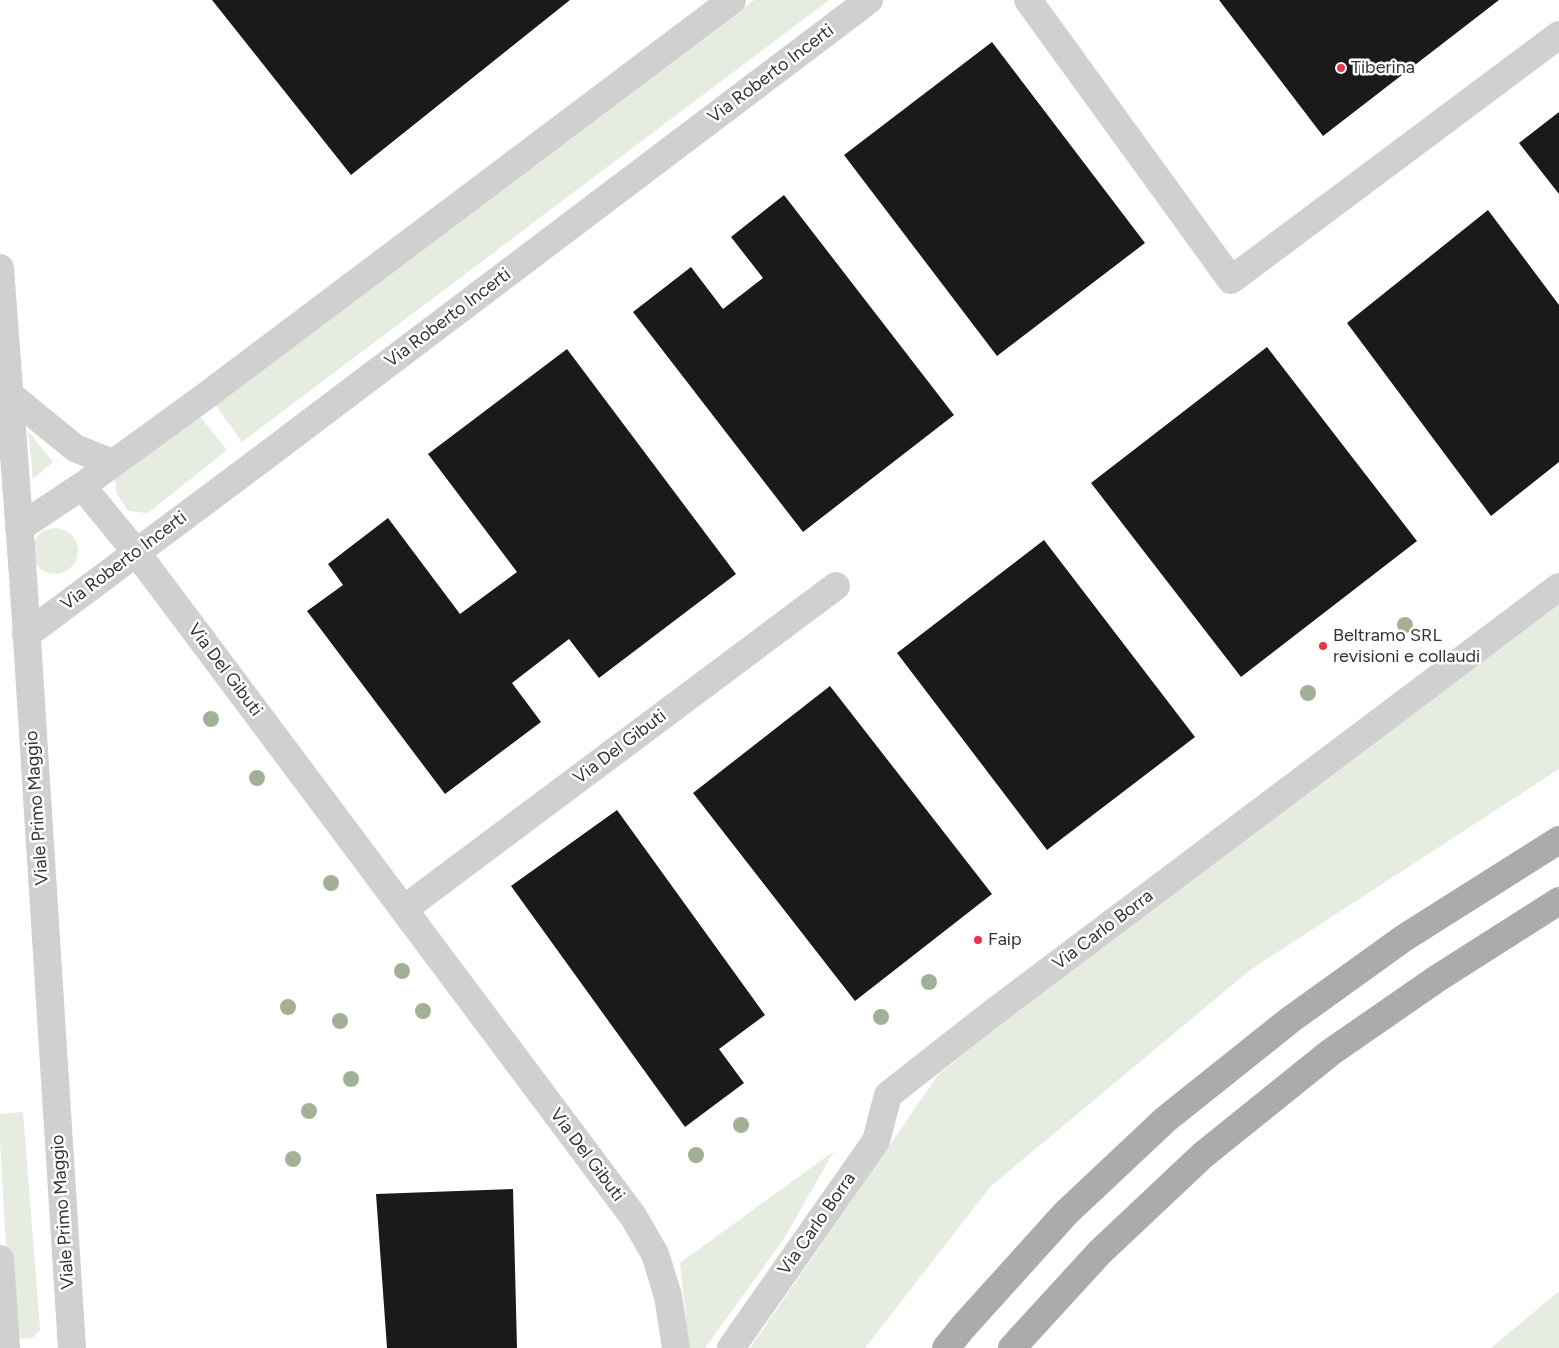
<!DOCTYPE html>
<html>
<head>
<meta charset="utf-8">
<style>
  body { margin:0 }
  canvas { display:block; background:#fff }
</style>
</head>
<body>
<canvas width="1559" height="1348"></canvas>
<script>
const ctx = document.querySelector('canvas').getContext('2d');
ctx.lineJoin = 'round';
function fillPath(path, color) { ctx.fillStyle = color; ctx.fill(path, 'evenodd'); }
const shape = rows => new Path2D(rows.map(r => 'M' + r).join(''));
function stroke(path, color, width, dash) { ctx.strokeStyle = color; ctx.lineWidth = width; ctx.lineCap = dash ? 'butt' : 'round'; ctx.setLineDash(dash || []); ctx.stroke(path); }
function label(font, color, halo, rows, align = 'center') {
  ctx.font = font + ' Figtree,sans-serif'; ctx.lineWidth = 5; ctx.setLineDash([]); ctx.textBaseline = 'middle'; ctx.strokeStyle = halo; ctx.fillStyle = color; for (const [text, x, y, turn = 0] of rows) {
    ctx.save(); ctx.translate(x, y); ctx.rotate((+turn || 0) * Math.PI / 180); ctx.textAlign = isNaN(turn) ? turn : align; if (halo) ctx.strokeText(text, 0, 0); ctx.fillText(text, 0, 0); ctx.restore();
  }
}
fillPath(shape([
  [754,0,829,0,242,442,215,404],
  [198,414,227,450,148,513,128,511,116,492,115,476],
  [28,431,53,462,33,479],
  '32 551a23 23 0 1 1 46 0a23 23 0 1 1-46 0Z',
  [1559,605,1559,769,1250,970,991,1186,865,1348,750,1348,938,1075,1058,975],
  [23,1112,40,1330,32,1338,21,1339,11,1329,0,1141,0,1114],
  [834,1151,783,1240,705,1348,688,1348,685,1346,686,1318,680,1263],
  [1559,1291,1559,1348,1491,1348]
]), '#e6ecdf');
fillPath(shape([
  [212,0,570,0,351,175],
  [1219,0,1499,0,1323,136],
  [992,42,1145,243,997,356,844,155],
  [1559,112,1559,194,1519,143],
  [784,195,954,415,803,532,633,312,691,267,723,309,763,278,731,237],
  [1488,210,1559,305,1559,462,1491,516,1347,323],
  [1267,347,1417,541,1241,677,1091,483],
  [567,349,736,574,599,678,569,639,512,683,541,722,445,794,307,611,343,585,328,564,388,518,460,614,517,572,428,454],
  [1044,540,1195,737,1047,850,897,653],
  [830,686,992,894,855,1001,693,793],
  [617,810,765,1015,719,1049,744,1083,685,1127,511,886],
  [513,1189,517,1348,387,1348,376,1194]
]), '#1a1a1a');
stroke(shape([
  [1028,0,1231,280,1559,35],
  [0,268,23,576,72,1348],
  [9,394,75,448,112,463],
  [82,486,136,552,208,648,633,1216,655,1254,668,1296,676,1348],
  [19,528,82,486,203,398,732,0],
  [26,635,259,461,869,0],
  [404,909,836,586],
  [0,1259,6,1348],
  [731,1348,876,1141,888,1095,990,1015,1559,587]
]), '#d0d0d0', 28);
stroke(shape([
  [946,1348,963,1327,1066,1213,1166,1119,1290,1020,1404,938,1559,840],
  [1012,1348,1100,1252,1203,1155,1331,1052,1438,978,1559,901]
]), '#ababab', 28);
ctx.fillStyle = '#a2b095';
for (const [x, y] of [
  [1405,625],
  [1308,693],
  [211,719],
  [257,778],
  [331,883],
  [402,971],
  [929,982],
  [288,1007],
  [423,1011],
  [881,1017],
  [340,1021],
  [351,1079],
  [309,1111],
  [741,1125],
  [696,1155],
  [293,1159]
]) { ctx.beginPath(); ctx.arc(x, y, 8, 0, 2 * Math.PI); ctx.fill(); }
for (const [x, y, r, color] of [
  [1341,68,5,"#e63946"],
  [1323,646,5,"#e63946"],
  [978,940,5,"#e63946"]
]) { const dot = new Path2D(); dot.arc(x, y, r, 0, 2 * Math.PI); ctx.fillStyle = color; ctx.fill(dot); stroke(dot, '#fff', 2); }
label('18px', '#333', '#fff', [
  ["Tiberina",1351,68],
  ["Beltramo SRL",1333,636],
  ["revisioni e collaudi",1333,657],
  ["Faip",988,940]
], 'left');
label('18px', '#333', '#fff', [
  ["Via Roberto Incerti",771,74,-37],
  ["Via Roberto Incerti",448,318,-37],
  ["Via Roberto Incerti",124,561,-37],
  ["Via Del Gibuti",225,670,53],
  ["Via Del Gibuti",620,747,-37],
  ["Viale Primo Maggio",37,808,-94],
  ["Via Carlo Borra",1103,930,-37],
  ["Via Del Gibuti",587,1155,53],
  ["Viale Primo Maggio",63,1212,-94],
  ["Via Carlo Borra",817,1224,-55]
]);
</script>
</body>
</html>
